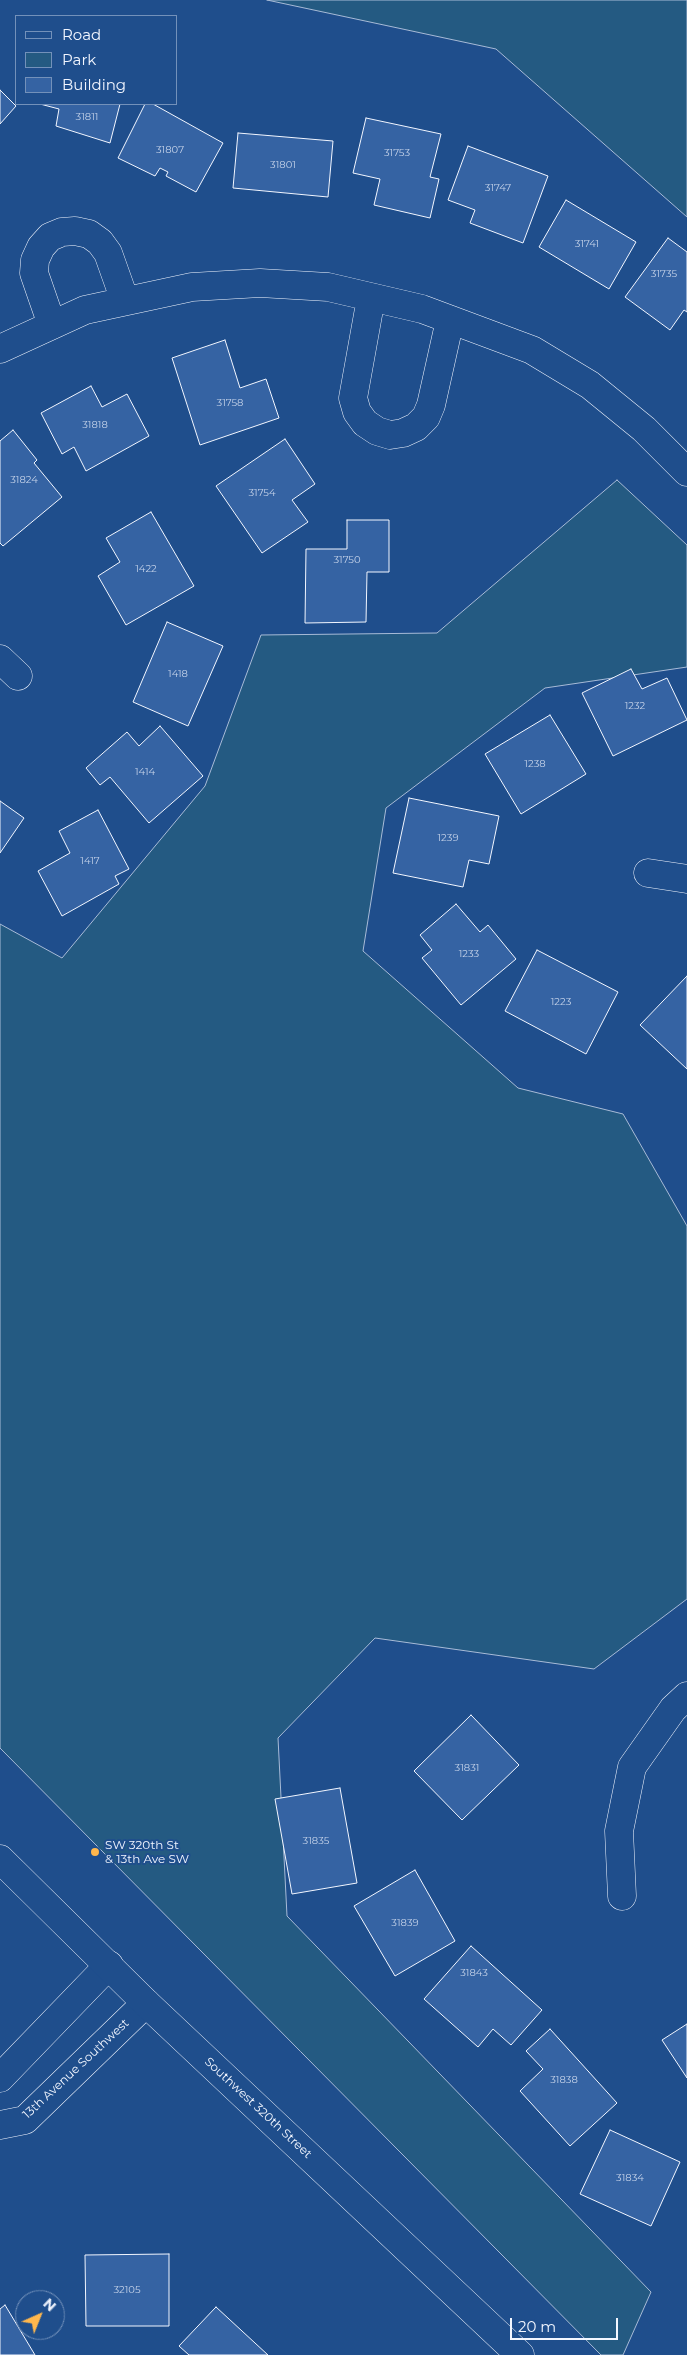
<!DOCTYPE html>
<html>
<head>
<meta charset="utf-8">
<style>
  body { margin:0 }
  #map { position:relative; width:687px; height:2355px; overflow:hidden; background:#1f4e8c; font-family:Montserrat,sans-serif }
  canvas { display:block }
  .legend { position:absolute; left:15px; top:15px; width:162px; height:90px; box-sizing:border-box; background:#1f4e8c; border:1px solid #7391ba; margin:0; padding:6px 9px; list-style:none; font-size:15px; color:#f2f6ff }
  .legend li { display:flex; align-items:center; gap:10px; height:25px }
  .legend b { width:25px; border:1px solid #7391ba }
  .north { position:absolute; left:15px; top:2290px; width:50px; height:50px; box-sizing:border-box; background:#1f4e8c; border:1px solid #7391ba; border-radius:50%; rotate:44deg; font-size:14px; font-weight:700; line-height:20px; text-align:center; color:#f2f6ff }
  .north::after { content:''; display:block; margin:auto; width:18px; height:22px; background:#ffb74d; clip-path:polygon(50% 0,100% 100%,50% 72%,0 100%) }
  .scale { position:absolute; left:510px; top:2318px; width:108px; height:22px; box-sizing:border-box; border:2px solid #f2f6ff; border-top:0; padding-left:6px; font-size:15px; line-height:18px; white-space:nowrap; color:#f2f6ff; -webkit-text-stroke:4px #1f4e8c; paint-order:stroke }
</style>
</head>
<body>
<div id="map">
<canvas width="687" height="2355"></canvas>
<ul class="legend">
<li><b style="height:6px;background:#1f4e8c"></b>Road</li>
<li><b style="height:14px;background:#245a82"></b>Park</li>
<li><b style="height:14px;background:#3563a3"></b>Building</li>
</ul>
<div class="north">N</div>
<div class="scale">20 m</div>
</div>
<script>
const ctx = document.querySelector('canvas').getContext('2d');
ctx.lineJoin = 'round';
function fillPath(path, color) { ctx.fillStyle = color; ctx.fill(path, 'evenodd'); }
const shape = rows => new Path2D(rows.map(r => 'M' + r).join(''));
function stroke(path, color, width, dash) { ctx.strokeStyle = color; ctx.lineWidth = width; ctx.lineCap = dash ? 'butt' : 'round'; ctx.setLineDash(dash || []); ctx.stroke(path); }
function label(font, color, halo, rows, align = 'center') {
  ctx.font = font + ' Montserrat,sans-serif'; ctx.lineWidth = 4; ctx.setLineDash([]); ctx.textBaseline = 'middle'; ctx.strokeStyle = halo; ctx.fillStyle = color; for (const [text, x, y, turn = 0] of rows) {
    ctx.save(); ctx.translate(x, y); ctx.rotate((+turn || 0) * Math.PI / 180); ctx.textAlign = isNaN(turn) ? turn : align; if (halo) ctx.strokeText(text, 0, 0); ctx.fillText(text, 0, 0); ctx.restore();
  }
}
const green = shape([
  [267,0,687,0,687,217,496,49,267,0],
  [617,480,687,545,687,667,545,688,386,808,363,951,518,1088,623,1114,687,1226,687,1599,594,1669,375,1638,278,1738,287,1916,651,2292,623,2355,601,2355,0,1748,0,924,62,958,205,786,261,635,437,633,617,480]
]);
fillPath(green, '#245a82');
stroke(green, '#a8bbd7', 1);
const building = shape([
  [0,90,16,106,0,124,0,90],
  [40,104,120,104,110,143,56,126,59,109,40,104],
  [145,104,153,104,223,143,196,192,166,176,168,172,160,168,155,176,118,158,145,104],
  [366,118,441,134,430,177,439,179,430,218,374,205,380,179,353,173,366,118],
  [238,133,333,141,328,197,233,188,238,133],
  [468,146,548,176,523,243,470,223,475,210,448,200,468,146],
  [566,200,636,242,609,289,539,247,566,200],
  [668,238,687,252,687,312,684,310,670,330,625,297,668,238],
  [225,340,240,388,266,379,279,418,200,445,172,358,225,340],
  [91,386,102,407,127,394,149,436,86,471,74,447,62,454,41,413,91,386],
  [13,430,37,460,34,463,62,497,3,546,0,543,0,441,13,430],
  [285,439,315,484,292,500,308,522,262,553,216,486,285,439],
  [151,512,194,586,126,625,98,576,120,562,106,538,151,512],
  [347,520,389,520,389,572,367,572,366,622,305,623,306,549,347,549,347,520],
  [167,622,223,646,188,726,133,702,167,622],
  [631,669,642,689,667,678,687,720,613,756,582,693,631,669],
  [550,715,586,774,521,814,485,754,550,715],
  [160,726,203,776,149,823,110,777,100,785,86,768,127,732,139,746,160,726],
  [409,798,499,816,489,864,469,860,463,887,393,873,409,798],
  [0,801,24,818,0,853,0,801],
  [98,810,129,869,115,876,119,884,62,916,38,871,70,853,59,831,98,810],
  [456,904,480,932,488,925,516,959,461,1005,422,958,432,950,420,935,456,904],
  [537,950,618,992,586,1054,505,1011,537,950],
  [687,976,687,1069,640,1025,687,976],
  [471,1715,519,1765,462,1820,414,1771,471,1715],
  [340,1788,357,1883,292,1894,275,1799,340,1788],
  [415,1870,455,1941,395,1976,354,1906,415,1870],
  [471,1946,542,2010,511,2045,493,2029,478,2047,424,1999,471,1946],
  [687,2024,687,2078,662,2040,687,2024],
  [550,2029,617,2103,570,2146,520,2091,543,2069,526,2051,550,2029],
  [610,2130,680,2162,651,2226,580,2194,610,2130],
  [169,2254,169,2326,86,2326,85,2255,169,2254],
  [5,2305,35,2355,0,2355,0,2309,5,2305],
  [216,2307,268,2355,189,2355,179,2346,216,2307]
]);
fillPath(building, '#3563a3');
stroke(building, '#f2f6ff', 1);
const minor = shape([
  [371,298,353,398,357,412,365,423,377,431,390,435,403,433,416,427,426,417,431,405,450,320],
  [52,325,34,273,35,260,41,247,50,237,62,232,75,231,89,234,100,242,108,253,125,301],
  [0,349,85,310,192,287,260,283,328,287,422,309,532,350,590,385,644,429,687,472],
  [0,659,18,676],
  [648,873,687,879],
  [622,1896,619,1831,632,1767,673,1709,687,1696],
  [0,2078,109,1965],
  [0,2125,25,2120,146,2003]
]);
const major = shape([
  [0,1859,146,2003,520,2355]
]);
stroke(minor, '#f2f6ff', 29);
stroke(major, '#f2f6ff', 29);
stroke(minor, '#1f4e8c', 28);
stroke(major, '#1f4e8c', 28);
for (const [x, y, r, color] of [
  [95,1852,5,"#ffb74d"]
]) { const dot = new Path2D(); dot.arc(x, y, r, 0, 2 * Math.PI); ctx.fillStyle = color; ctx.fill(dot); stroke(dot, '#1f4e8c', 2); }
label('10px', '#c3d1e8', null, [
  ["31811",87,117],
  ["31807",170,150],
  ["31753",397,153],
  ["31801",283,165],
  ["31747",498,188],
  ["31741",587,244],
  ["31735",664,274],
  ["31758",230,403],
  ["31818",95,425],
  ["31824",24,480],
  ["31754",262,493],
  ["31750",347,560],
  ["1422",146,569],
  ["1418",178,674],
  ["1232",635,706],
  ["1238",535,764],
  ["1414",145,772],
  ["1239",448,838],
  ["1417",90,861],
  ["1233",469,954],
  ["1223",561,1002],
  ["31831",467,1768],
  ["31835",316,1841],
  ["31839",405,1923],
  ["31843",474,1973],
  ["31838",564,2080],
  ["31834",630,2178],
  ["32105",127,2290]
]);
label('12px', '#f2f6ff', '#1f4e8c', [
  ["SW 320th St",105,1845],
  ["& 13th Ave SW",105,1859]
], 'left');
label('12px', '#f2f6ff', '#1f4e8c', [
  ["13th Avenue Southwest",76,2069,-43],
  ["Southwest 320th Street",258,2108,43]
]);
</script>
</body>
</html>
